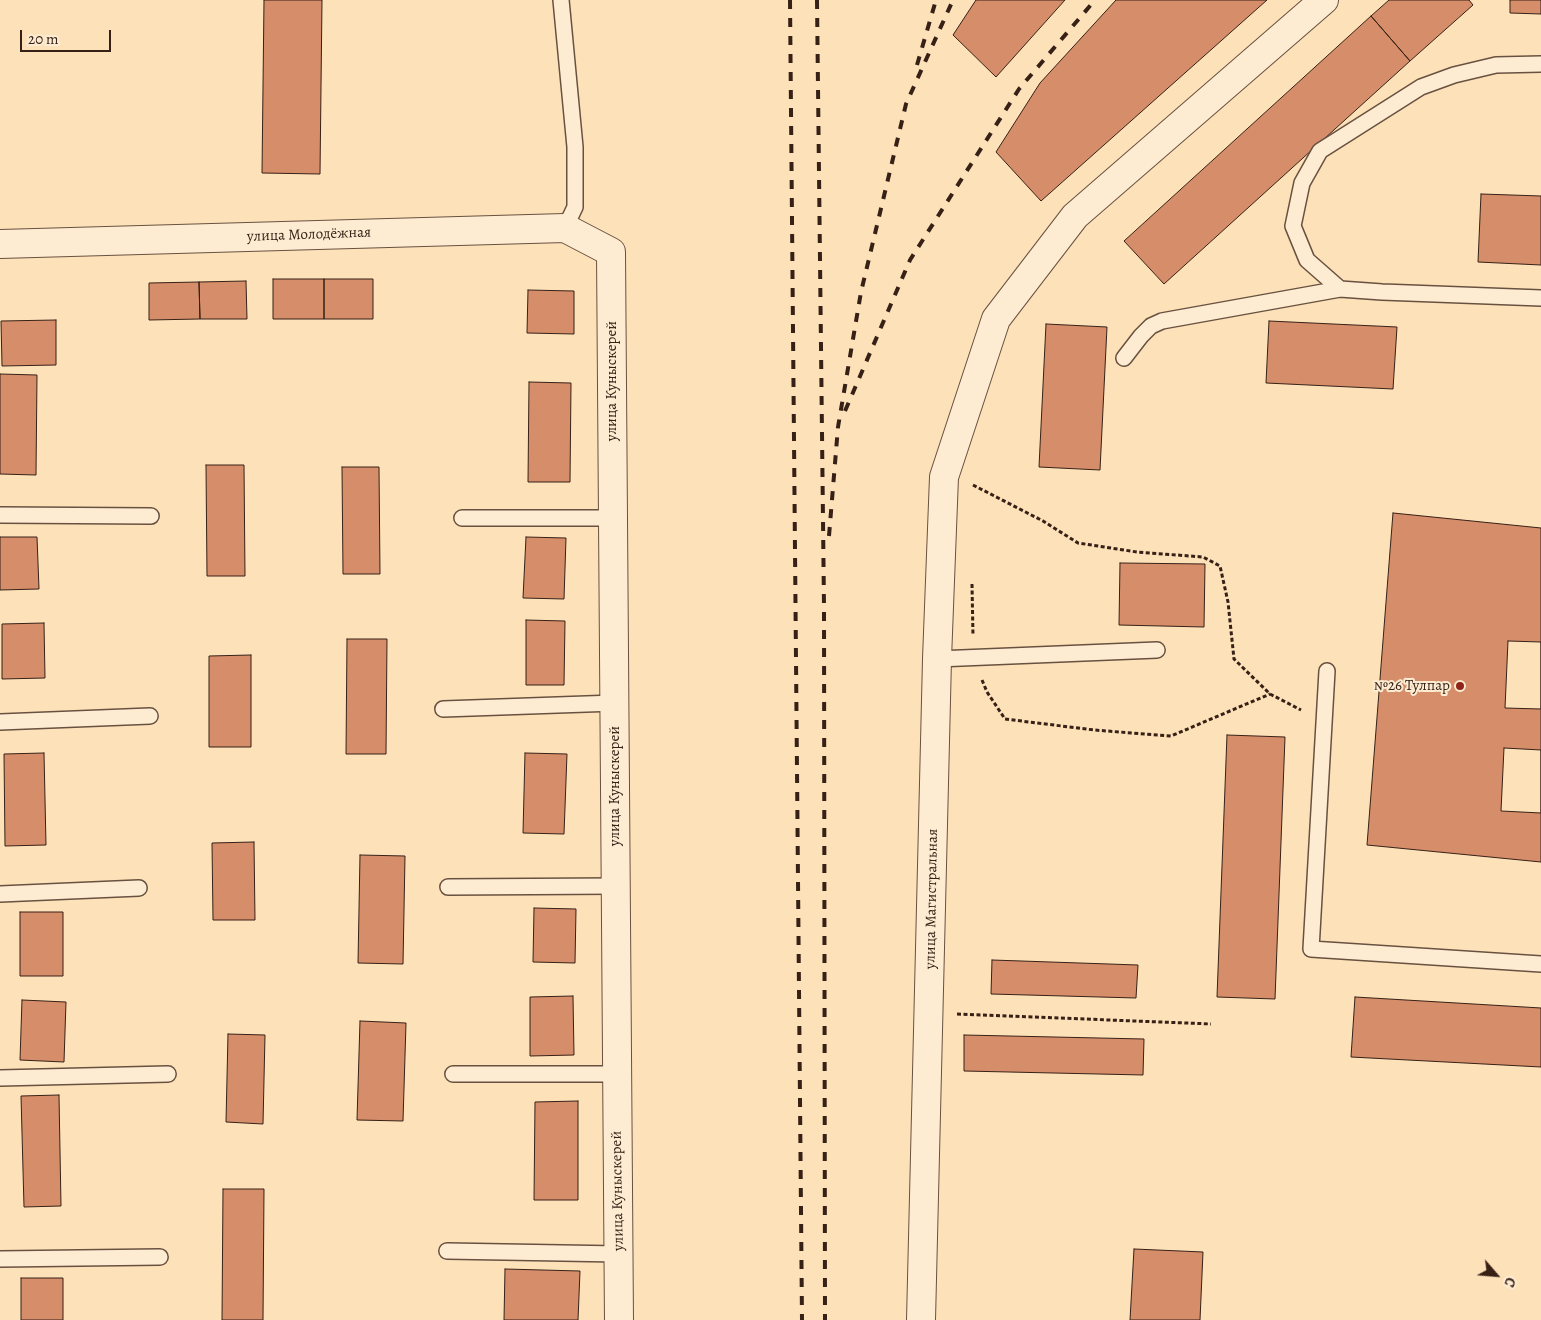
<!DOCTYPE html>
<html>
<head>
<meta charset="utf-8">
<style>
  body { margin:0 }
  #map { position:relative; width:1541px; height:1320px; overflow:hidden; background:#fde1b9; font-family:Alegreya,serif }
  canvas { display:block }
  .north { position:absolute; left:1471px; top:1250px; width:50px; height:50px; -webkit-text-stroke:4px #feecd2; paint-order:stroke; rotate:117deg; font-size:14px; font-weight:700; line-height:20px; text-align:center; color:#372117 }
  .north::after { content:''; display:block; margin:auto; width:18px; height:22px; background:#372117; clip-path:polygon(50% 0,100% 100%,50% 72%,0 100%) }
  .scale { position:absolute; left:20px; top:30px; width:91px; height:22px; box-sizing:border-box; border:2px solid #372117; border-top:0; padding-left:6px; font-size:15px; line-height:18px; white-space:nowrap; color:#372117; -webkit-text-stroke:4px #feecd2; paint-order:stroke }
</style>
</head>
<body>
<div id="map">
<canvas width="1541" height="1320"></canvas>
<div class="north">С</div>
<div class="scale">20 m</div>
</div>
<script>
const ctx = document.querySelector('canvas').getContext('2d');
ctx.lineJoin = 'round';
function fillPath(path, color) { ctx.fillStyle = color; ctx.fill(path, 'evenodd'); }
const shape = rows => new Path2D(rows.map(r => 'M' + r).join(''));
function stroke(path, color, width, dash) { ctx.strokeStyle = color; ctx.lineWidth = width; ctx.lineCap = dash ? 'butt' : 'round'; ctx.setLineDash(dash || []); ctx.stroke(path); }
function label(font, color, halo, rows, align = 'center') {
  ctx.font = font + ' Alegreya,serif'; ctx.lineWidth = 4; ctx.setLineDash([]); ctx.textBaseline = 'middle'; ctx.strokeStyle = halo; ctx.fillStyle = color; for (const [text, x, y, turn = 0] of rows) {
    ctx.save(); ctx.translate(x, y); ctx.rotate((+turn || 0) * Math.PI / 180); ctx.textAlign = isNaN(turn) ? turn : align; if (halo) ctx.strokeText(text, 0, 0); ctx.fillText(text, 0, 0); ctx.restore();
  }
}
const building = shape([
  [264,0,322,0,320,174,262,173,264,0],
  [976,0,1065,0,996,77,953,35,976,0],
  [1116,0,1267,0,1041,201,996,152,1040,83,1116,0],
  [1389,0,1469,0,1473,5,1410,61,1371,16,1389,0],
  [1510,0,1541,0,1541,14,1510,13,1510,0],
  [1371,16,1410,61,1164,284,1124,241,1371,16],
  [1481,194,1541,196,1541,265,1478,262,1481,194],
  [273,279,324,279,324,319,273,319,273,279],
  [324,279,373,279,373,319,324,319,324,279],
  [246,281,247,319,200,319,199,282,246,281],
  [199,282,200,319,149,320,149,283,199,282],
  [528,290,574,291,574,334,527,333,528,290],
  [56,320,56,365,2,366,1,321,56,320],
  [1269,321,1397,327,1393,389,1266,383,1269,321],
  [1046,324,1107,327,1100,470,1039,467,1046,324],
  [0,374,37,375,36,475,0,474,0,374],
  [529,382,571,383,570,482,528,482,529,382],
  [206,465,244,465,245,576,207,576,206,465],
  [342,467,379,467,380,574,343,574,342,467],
  [1393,513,1541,528,1541,862,1367,845,1393,513],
  [0,537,37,537,39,589,0,590,0,537],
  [526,537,566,538,564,599,523,598,526,537],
  [1120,563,1205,564,1204,627,1119,625,1120,563],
  [526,620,565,621,564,685,526,685,526,620],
  [44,623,45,678,2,679,2,624,44,623],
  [347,639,387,639,386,754,346,754,347,639],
  [1508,641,1541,642,1541,709,1505,708,1508,641],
  [251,655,251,747,209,747,209,656,251,655],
  [1227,735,1285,737,1275,999,1217,997,1227,735],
  [1504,748,1541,750,1541,813,1501,811,1504,748],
  [44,753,46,845,5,846,4,754,44,753],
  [525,753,567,754,564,834,523,833,525,753],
  [254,842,255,920,213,920,212,843,254,842],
  [360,855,405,856,403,964,358,963,360,855],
  [534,908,576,909,575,963,533,962,534,908],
  [20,912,63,912,63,976,20,976,20,912],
  [992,960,1138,965,1136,998,991,994,992,960],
  [573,996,574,1055,530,1056,530,997,573,996],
  [1355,997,1541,1008,1541,1067,1351,1057,1355,997],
  [22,1000,66,1002,64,1062,20,1060,22,1000],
  [360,1021,406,1023,403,1121,357,1120,360,1021],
  [228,1034,265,1035,263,1124,226,1122,228,1034],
  [964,1035,1144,1039,1143,1075,964,1071,964,1035],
  [59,1095,61,1206,24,1207,21,1096,59,1095],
  [578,1101,578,1200,534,1200,535,1102,578,1101],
  [223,1189,264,1189,263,1320,222,1320,223,1189],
  [1134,1249,1203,1252,1200,1320,1130,1320,1134,1249],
  [505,1269,580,1271,578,1320,504,1320,505,1269],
  [21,1278,63,1278,63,1320,21,1320,21,1278]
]);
fillPath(building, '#d58d6a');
stroke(building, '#372117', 1);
const service = shape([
  [561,0,575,147,575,207,565,228],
  [1541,64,1496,65,1454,75,1421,87,1320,151,1302,183,1293,226,1307,260,1340,289,1382,292,1541,298],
  [1124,358,1141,336,1151,326,1162,321,1340,289],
  [0,515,151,516],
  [462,518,613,518],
  [937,659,1157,650],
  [1327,671,1311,949,1541,964],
  [443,709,615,703],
  [0,722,150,716],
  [448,887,616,886],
  [0,894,139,888],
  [453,1074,617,1074],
  [0,1078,168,1074],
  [447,1251,619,1254],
  [0,1259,160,1257]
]);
const minor = shape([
  [0,244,565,228,611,252,619,1320],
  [921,1320,937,659,944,477,996,319,1075,216,1324,0]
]);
stroke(service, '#685140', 18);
stroke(minor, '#685140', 30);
stroke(shape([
  [973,485,1043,521,1078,543,1137,552,1203,557,1220,566,1228,602,1234,659,1270,694,1301,710],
  [972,584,973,636],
  [982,680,987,692,1005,719,1094,730,1171,736,1270,694],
  [957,1014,1211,1024]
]), '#372117', 3, [4, 2.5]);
stroke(service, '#feecd2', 15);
stroke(minor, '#feecd2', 28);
stroke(shape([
  [790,0,802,1320],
  [817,0,824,606,825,1320],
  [917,65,936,0],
  [845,411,910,260,1019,89,1095,0],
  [829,536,838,427,861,292,906,104,953,0]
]), '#372117', 4, [9, 9]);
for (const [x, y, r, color] of [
  [1460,686,5,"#8f2418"]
]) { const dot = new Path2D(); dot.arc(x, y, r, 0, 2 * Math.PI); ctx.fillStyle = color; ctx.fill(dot); stroke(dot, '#feecd2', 2); }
label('15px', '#372117', '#feecd2', [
  ["улица Молодёжная",309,235,-2],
  ["улица Куныскерей",612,381,-90],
  ["улица Куныскерей",615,786,-90],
  ["улица Магистральная",932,899,-89],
  ["улица Куныскерей",618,1191,-91]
]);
label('15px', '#372117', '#feecd2', [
  ["№26 Тулпар",1450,686]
], 'right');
</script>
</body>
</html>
